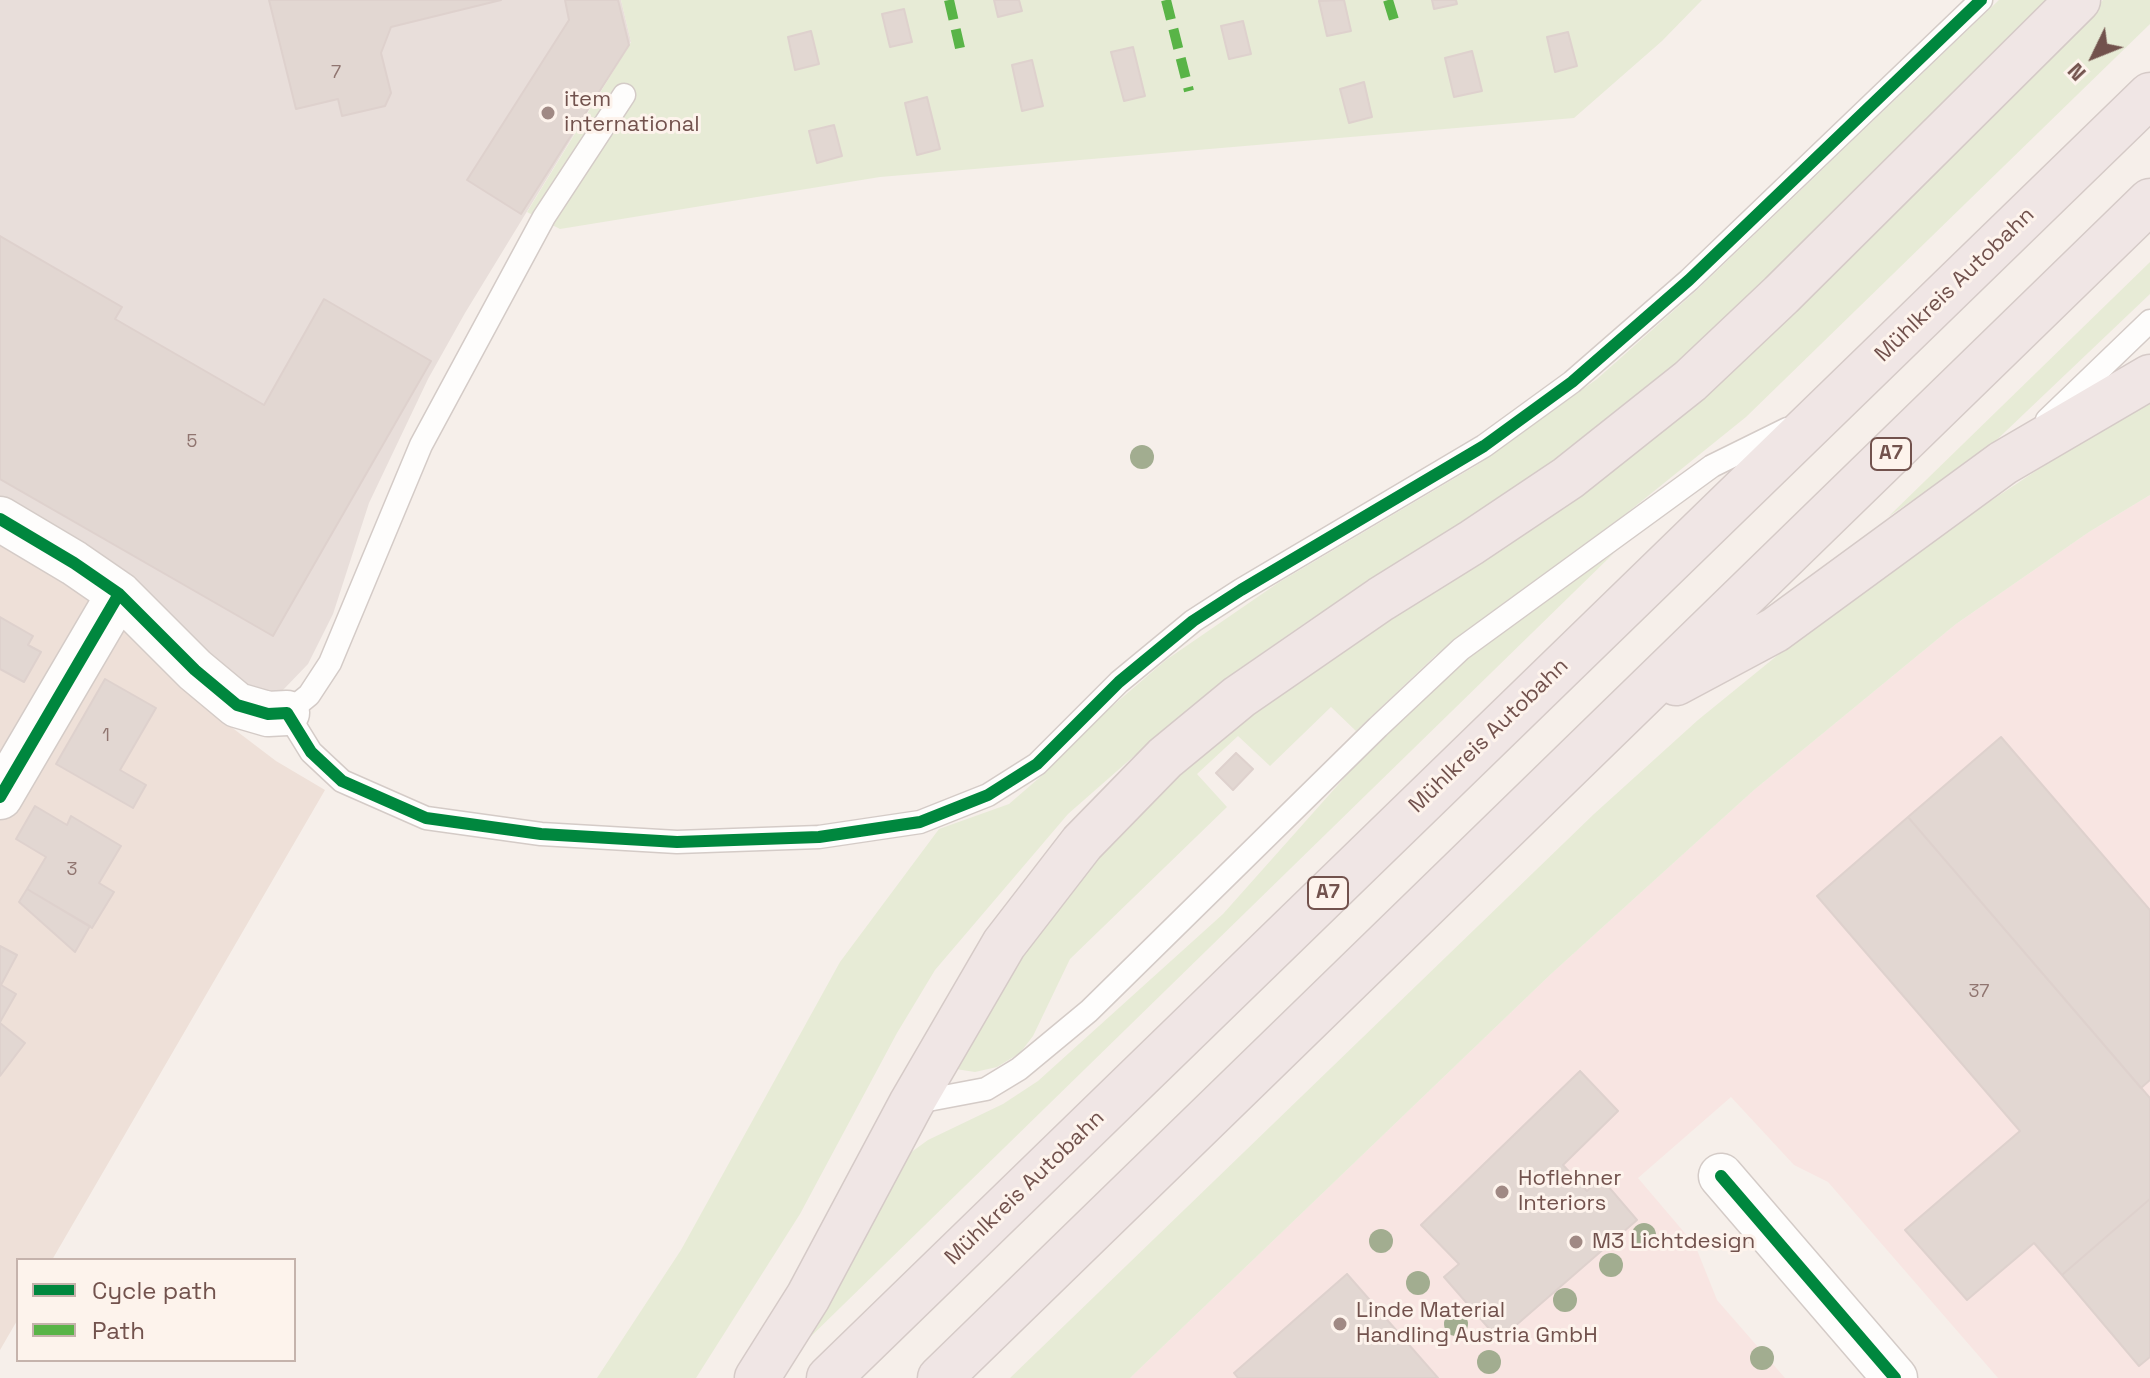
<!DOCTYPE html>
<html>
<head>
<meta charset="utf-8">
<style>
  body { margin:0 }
  #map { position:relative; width:2150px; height:1378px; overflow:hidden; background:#f6efea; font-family:"Space Grotesk",sans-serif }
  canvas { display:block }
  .legend { position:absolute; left:16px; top:1258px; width:280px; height:104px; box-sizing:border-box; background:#fdf3ec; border:2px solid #c5b3ac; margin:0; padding:10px 14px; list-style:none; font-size:24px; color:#72524d }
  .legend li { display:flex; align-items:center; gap:16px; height:40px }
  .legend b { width:40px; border:2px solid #c5b3ac }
  .north { position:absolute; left:2054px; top:16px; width:80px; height:80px; -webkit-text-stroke:6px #fdf3ec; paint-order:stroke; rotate:227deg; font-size:22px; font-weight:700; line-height:32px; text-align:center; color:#72524d }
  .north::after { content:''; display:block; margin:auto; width:28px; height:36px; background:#72524d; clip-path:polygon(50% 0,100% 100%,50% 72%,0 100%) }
</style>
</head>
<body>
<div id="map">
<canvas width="2150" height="1378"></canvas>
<ul class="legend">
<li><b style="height:10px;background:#00873e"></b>Cycle path</li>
<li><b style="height:10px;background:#59b447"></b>Path</li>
</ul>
<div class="north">N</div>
</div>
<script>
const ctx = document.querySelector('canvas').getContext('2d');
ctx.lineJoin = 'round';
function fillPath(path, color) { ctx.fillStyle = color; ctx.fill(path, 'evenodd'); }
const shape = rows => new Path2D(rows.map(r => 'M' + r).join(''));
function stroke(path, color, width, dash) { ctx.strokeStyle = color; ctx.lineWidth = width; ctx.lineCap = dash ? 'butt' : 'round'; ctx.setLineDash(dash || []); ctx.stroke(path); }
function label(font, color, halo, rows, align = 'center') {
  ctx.font = font + ' "Space Grotesk",sans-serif'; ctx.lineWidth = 6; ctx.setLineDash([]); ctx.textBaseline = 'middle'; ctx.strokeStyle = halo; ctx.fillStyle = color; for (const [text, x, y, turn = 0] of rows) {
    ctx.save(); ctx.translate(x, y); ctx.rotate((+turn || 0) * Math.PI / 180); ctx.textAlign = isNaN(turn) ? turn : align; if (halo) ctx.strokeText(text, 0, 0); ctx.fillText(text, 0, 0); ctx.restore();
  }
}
fillPath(shape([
  [0,542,69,584,124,623,222,720,276,761,325,790,52,1260,18,1260,18,1319,0,1350]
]), '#eee0d8');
fillPath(shape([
  [2150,495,2150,1378,1998,1378,1828,1182,1794,1165,1731,1097,1638,1178,1695,1245,1717,1300,1785,1378,1130,1378,1551,974,1754,790,1956,624,2089,532]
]), '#f8e5e2');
fillPath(shape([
  [0,0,621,0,631,41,465,313,428,379,369,503,333,614,308,664,283,690,259,693,232,680,0,504]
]), '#e8deda');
fillPath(shape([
  [621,0,1702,0,1662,41,1574,118,880,177,560,229,527,212,631,42],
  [1999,0,2051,0,1788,259,1688,353,1558,462,1308,621,1239,669,1174,721,1068,814,935,970,897,1033,800,1214,696,1378,597,1378,681,1250,840,962,939,829,1009,804,1046,772,1095,721,1166,660,1278,583,1477,465,1597,379,1697,290],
  [2103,0,2150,0,2150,24,1746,417,1612,525,1436,655,1356,731,1331,707,1270,766,1238,736,1197,774,1227,807,1070,959,1033,1036,1020,1053,997,1067,975,1072,949,1068,992,992,1129,818,1217,736,1820,281],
  [2150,262,2150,294,1985,451,1888,517],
  [2150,400,2150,495,2089,532,1956,624,1754,790,1551,974,1130,1378,1010,1378,1594,814,1698,720,1811,628,1959,522,2078,443],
  [1614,553,802,1345,906,1156,928,1140,1003,1104,1038,1081,1223,914,1353,768,1404,713,1449,671,1497,633]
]), '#e7ebd6');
const building = shape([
  [269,0,501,0,391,27,381,53,391,93,385,106,342,116,338,99,296,109,269,0],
  [565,0,618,0,629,45,521,214,467,180,569,20,565,0],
  [994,0,1019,0,1022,11,998,17,994,0],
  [1344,0,1351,31,1327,36,1319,1,1344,0],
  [1432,0,1456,0,1457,4,1434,9,1432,0],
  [904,9,912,42,890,47,882,14,904,9],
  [1243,21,1251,54,1229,59,1221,26,1243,21],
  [811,31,819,64,795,70,788,37,811,31],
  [1568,32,1577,66,1555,72,1547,37,1568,32],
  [1133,47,1145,96,1124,101,1111,52,1133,47],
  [1472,51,1482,91,1454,97,1445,58,1472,51],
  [1032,60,1043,106,1022,111,1012,65,1032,60],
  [1364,82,1372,117,1349,123,1340,89,1364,82],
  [927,97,940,149,917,155,905,103,927,97],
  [834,125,842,156,817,163,809,131,834,125],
  [0,236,122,307,115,319,264,405,324,299,431,361,273,636,0,479,0,236],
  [0,617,33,636,28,645,41,652,24,682,0,669,0,617],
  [105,679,156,708,120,770,146,785,133,808,56,764,105,679],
  [2001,737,2150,910,2150,1080,2141,1088,1908,817,2001,737],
  [1236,753,1253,769,1233,790,1216,773,1236,753],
  [35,806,67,825,71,816,121,846,99,883,114,892,92,928,27,889,46,857,16,839,35,806],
  [1908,817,2150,1098,2150,1199,2062,1275,2034,1243,1967,1300,1905,1230,2020,1131,1817,896,1908,817],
  [27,889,90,926,75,952,19,902,27,889],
  [0,946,17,955,1,985,16,994,0,1022,0,946],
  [0,1023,25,1043,0,1076,0,1023],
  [1580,1071,1618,1111,1563,1165,1587,1191,1601,1178,1637,1220,1499,1340,1444,1277,1459,1264,1421,1225,1580,1071],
  [2150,1199,2150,1357,2139,1366,2062,1275,2150,1199],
  [1347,1274,1438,1378,1238,1378,1234,1373,1347,1274]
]);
fillPath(building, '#e2d7d2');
stroke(building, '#ded1cd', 2);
const lane = shape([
  [624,95,544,217,421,445,330,663,309,695,287,713,311,752,342,781,426,818,541,834,677,842,819,837,920,822,988,795,1037,764,1119,682,1193,621,1241,590,1484,446,1572,382,1689,280,1981,0],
  [2047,420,2150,321],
  [912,1103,986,1089,1019,1069,1089,1011,1378,727,1461,649,1712,466,1787,429]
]);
const street = shape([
  [0,519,74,563,119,594,195,670,237,705,268,714,287,713],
  [0,797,119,594],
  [1721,1176,1895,1378]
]);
const highway = shape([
  [1676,683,1775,630,2003,463,2150,377],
  [757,1378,808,1297,911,1104,1004,944,1082,843,1165,758,1239,697,1381,599,1471,543,1568,478,1690,381,1781,295,2078,0],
  [829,1378,2150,95],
  [940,1378,2150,201]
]);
stroke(lane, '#d4cbc7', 25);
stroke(street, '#d4cbc7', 47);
stroke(highway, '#d5cac7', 47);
stroke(lane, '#fefdfc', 22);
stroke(street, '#fefdfc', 44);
stroke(highway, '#f0e6e5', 44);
stroke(shape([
  [949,0,960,48],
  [1166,0,1189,91],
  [1388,0,1395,23]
]), '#59b447', 10, [20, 10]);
stroke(shape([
  [0,519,74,563,119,594,195,670,237,705,268,714,287,713,311,752,342,781,426,818,541,834,677,842,819,837,920,822,988,795,1037,764,1119,682,1193,621,1241,590,1484,446,1572,382,1689,280,1981,0],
  [0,797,119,594],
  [1721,1176,1895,1378]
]), '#00873e', 12);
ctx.fillStyle = '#a2ad90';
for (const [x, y] of [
  [1142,457],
  [1644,1235],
  [1381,1241],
  [1611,1265],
  [1418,1283],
  [1565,1300],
  [1456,1324],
  [1762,1358],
  [1489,1362]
]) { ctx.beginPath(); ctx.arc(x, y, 12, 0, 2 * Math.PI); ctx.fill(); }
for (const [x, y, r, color] of [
  [548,113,8,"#a08984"],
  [1502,1192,8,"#a08984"],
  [1576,1242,8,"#a08984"],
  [1340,1324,8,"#a08984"]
]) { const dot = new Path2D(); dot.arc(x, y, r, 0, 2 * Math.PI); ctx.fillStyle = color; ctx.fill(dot); stroke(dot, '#fdf3ec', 3); }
label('18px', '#907570', null, [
  ["7",336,73],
  ["5",192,442],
  ["1",106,736],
  ["3",72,870],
  ["37",1979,992]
]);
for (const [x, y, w] of [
  [1891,454,40],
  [1328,893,40]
]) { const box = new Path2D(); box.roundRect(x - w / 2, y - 16, w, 32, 6); ctx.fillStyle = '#fdf3ec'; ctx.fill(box); stroke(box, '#72524d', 2); }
label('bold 20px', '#72524d', null, [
  ["A7",1891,454],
  ["A7",1328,893]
]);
label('22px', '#72524d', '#fdf3ec', [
  ["item",564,100],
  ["international",564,125],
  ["Hoflehner",1518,1179],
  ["Interiors",1518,1204],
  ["M3 Lichtdesign",1592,1242],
  ["Linde Material",1356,1311],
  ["Handling Austria GmbH",1356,1336]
], 'left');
label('22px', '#72524d', '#fdf3ec', [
  ["Mühlkreis Autobahn",1955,285,-44],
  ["Mühlkreis Autobahn",1489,736,-44],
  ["Mühlkreis Autobahn",1025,1188,-44]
]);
</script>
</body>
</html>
